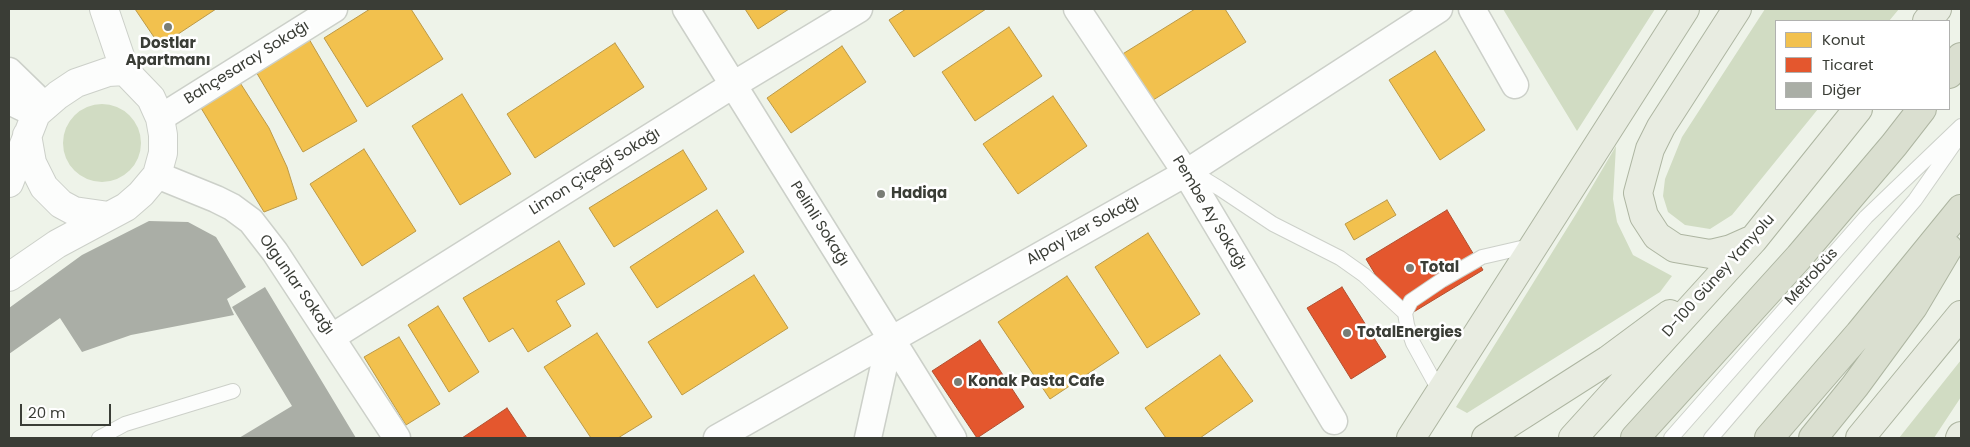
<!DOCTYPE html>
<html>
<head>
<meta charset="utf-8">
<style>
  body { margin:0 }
  #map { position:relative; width:1970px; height:447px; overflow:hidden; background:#eef3e9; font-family:Poppins,sans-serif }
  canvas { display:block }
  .frame { position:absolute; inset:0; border:10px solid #3a3d36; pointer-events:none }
  .legend { position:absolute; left:1775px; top:20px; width:175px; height:90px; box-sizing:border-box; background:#fff; border:1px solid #b0b1af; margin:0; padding:6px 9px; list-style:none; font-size:15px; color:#3a3d36 }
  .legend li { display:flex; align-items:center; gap:10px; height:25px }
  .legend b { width:25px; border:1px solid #b0b1af }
  .scale { position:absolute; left:20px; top:404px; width:91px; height:22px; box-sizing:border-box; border:2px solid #3a3d36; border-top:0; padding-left:6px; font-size:15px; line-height:18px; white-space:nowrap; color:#3a3d36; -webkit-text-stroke:4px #fff; paint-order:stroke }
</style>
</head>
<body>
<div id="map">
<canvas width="1970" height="447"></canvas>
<div class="frame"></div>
<ul class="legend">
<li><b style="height:14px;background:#f2c14e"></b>Konut</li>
<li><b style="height:14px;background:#e4572e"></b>Ticaret</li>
<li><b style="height:14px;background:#aaaea6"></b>Diğer</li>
</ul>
<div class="scale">20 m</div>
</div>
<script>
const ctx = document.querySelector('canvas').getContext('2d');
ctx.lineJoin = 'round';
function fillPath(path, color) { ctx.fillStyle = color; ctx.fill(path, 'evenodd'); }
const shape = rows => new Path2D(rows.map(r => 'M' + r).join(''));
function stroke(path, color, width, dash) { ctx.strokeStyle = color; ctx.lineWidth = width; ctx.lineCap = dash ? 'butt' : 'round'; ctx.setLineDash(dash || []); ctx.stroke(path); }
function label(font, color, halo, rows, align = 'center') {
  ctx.font = font + ' Poppins,sans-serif'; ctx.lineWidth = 5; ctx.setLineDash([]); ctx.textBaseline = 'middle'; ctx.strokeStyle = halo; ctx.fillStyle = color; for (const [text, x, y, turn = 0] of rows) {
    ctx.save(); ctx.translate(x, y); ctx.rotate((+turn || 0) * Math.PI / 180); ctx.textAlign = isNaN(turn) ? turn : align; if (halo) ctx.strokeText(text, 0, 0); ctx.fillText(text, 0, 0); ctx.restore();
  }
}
fillPath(shape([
  [1503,9,1655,9,1577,131],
  [1765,9,1899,9,1889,21,1776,21,1776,109,1818,109,1732,215,1710,229,1685,225,1668,212,1663,196,1665,179,1682,137],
  '63 143a39 39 0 1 1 78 0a39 39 0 1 1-78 0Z',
  [1616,146,1613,199,1617,222,1633,255,1672,276,1660,292,1467,413,1456,407,1576,214],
  [1961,360,1961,397,1934,438,1899,438]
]), '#d1dcc3');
const homes = shape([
  [135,9,216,9,160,46,135,9],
  [370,9,411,9,443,59,367,107,324,38,370,9],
  [745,9,789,9,758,29,745,9],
  [906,9,986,9,914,57,889,20,906,9],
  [1195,9,1225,9,1246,42,1150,102,1121,55,1195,9],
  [1009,27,1042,76,975,121,942,72,1009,27],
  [309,39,357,121,303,152,255,70,309,39],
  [615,43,644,87,535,158,507,114,615,43],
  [842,46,866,82,791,133,767,98,842,46],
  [1435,51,1485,130,1440,160,1389,80,1435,51],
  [237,78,269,128,287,167,297,199,264,212,198,103,237,78],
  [462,94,511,174,460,205,412,126,462,94],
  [1053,96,1087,146,1018,194,983,144,1053,96],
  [364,149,416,231,362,266,310,184,364,149],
  [683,150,707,189,614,247,589,208,683,150],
  [1387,200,1396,215,1354,240,1345,224,1387,200],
  [717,210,744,252,657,308,630,267,717,210],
  [1148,233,1200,314,1147,348,1095,267,1148,233],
  [559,241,585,284,556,301,571,326,528,352,513,328,489,342,463,298,559,241],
  [754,275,788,328,682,395,648,342,754,275],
  [1067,276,1119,353,1050,399,998,322,1067,276],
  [438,306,479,372,449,392,408,325,438,306],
  [597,333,652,417,618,438,591,438,544,367,597,333],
  [399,337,440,404,406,425,364,357,399,337],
  [1220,355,1253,401,1200,438,1166,438,1145,408,1220,355]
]);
fillPath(homes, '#f2c14e');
stroke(homes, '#bb9947', 1);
const shops = shape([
  [1447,210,1483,270,1402,319,1366,259,1447,210],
  [1342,287,1386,357,1351,379,1307,308,1342,287],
  [980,340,1024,407,977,438,932,371,980,340],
  [507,408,527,438,462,438,507,408]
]);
fillPath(shops, '#e4572e');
stroke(shops, '#b14f30', 1);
fillPath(shape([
  [149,221,188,222,216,237,246,287,227,299,234,315,131,335,82,352,60,318,9,354,9,308,82,255],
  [265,287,356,438,239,438,292,406,232,307]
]), '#aaaea6');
const lane = shape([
  [1189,174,1201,177,1219,188,1273,224,1340,258,1364,275,1405,313],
  [1440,392,1413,343,1407,325,1405,313,1411,301,1442,280,1482,257,1534,245],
  [99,438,125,424,233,391],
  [1671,438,1866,217,1961,126],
  [1711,438,1915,200,1961,134]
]);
const street = shape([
  [686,9,953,438],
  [1077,9,1186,173,1334,421],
  [1472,9,1515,85],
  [9,71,45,106],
  [9,101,36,114],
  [160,118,334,9],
  [157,175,216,199,232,207,251,221,275,252,397,438],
  [332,337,733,85,859,9],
  [717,438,1186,173,1439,9],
  [868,438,890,339]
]);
const secondary = shape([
  [104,9,125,71],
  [27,135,32,163,44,187,61,204,74,211,109,216],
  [9,183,36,114,58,95,76,83,108,72,125,71,151,98,160,118,163,135,163,153,157,175,141,194,126,207,57,244,9,277]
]);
const primary = shape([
  [1737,9,1661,127,1650,149,1638,193,1644,216,1657,236,1675,248,1710,254,1731,249,1749,241],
  [1927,21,1937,9],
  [1411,438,1685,9],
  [1486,438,1608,360,1670,314],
  [1573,438,1753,240,1858,109],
  [1860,438,1961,315],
  [1960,438,1961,436]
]);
const highway = shape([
  [1949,74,1961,57],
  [1635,438,1799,257,1894,145,1922,109],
  [1769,438,1859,334,1961,209],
  [1813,438,1855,386,1913,307,1948,248]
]);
stroke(lane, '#ccd0c9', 16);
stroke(street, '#ccd0c9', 29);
stroke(secondary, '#ccd0c9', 30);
stroke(primary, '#adb5a1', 30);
stroke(highway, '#adb5a1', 30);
stroke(lane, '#fcfdfc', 14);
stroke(street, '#fcfdfc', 26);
stroke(secondary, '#fcfdfc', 28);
stroke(primary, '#e8ece1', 28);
stroke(highway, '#dadfd0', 28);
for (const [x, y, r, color] of [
  [168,27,5,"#797d75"],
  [881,194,5,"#797d75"],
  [1410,268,5,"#797d75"],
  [1347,333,5,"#797d75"],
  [958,382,5,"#797d75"]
]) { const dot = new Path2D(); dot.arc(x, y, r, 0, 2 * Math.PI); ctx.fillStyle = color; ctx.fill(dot); stroke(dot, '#fff', 2); }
label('bold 15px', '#3a3d36', '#fff', [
  ["Dostlar",168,44,"center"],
  ["Apartmanı",168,61,"center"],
  ["Hadiqa",891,194],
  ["Total",1420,268],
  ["TotalEnergies",1357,333],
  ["Konak Pasta Cafe",968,382]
], 'left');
label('15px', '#3a3d36', '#fff', [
  ["Bahçesaray Sokağı",247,63,-32],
  ["Limon Çiçeği Sokağı",595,172,-32],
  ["Pembe Ay Sokağı",1209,213,59],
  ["Pelinli Sokağı",819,224,58],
  ["Alpay İzer Sokağı",1083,231,-29],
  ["D-100 Güney Yanyolu",1719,276,-48],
  ["Metrobüs",1812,277,-48],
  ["Olgunlar Sokağı",296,285,55]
]);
</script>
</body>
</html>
